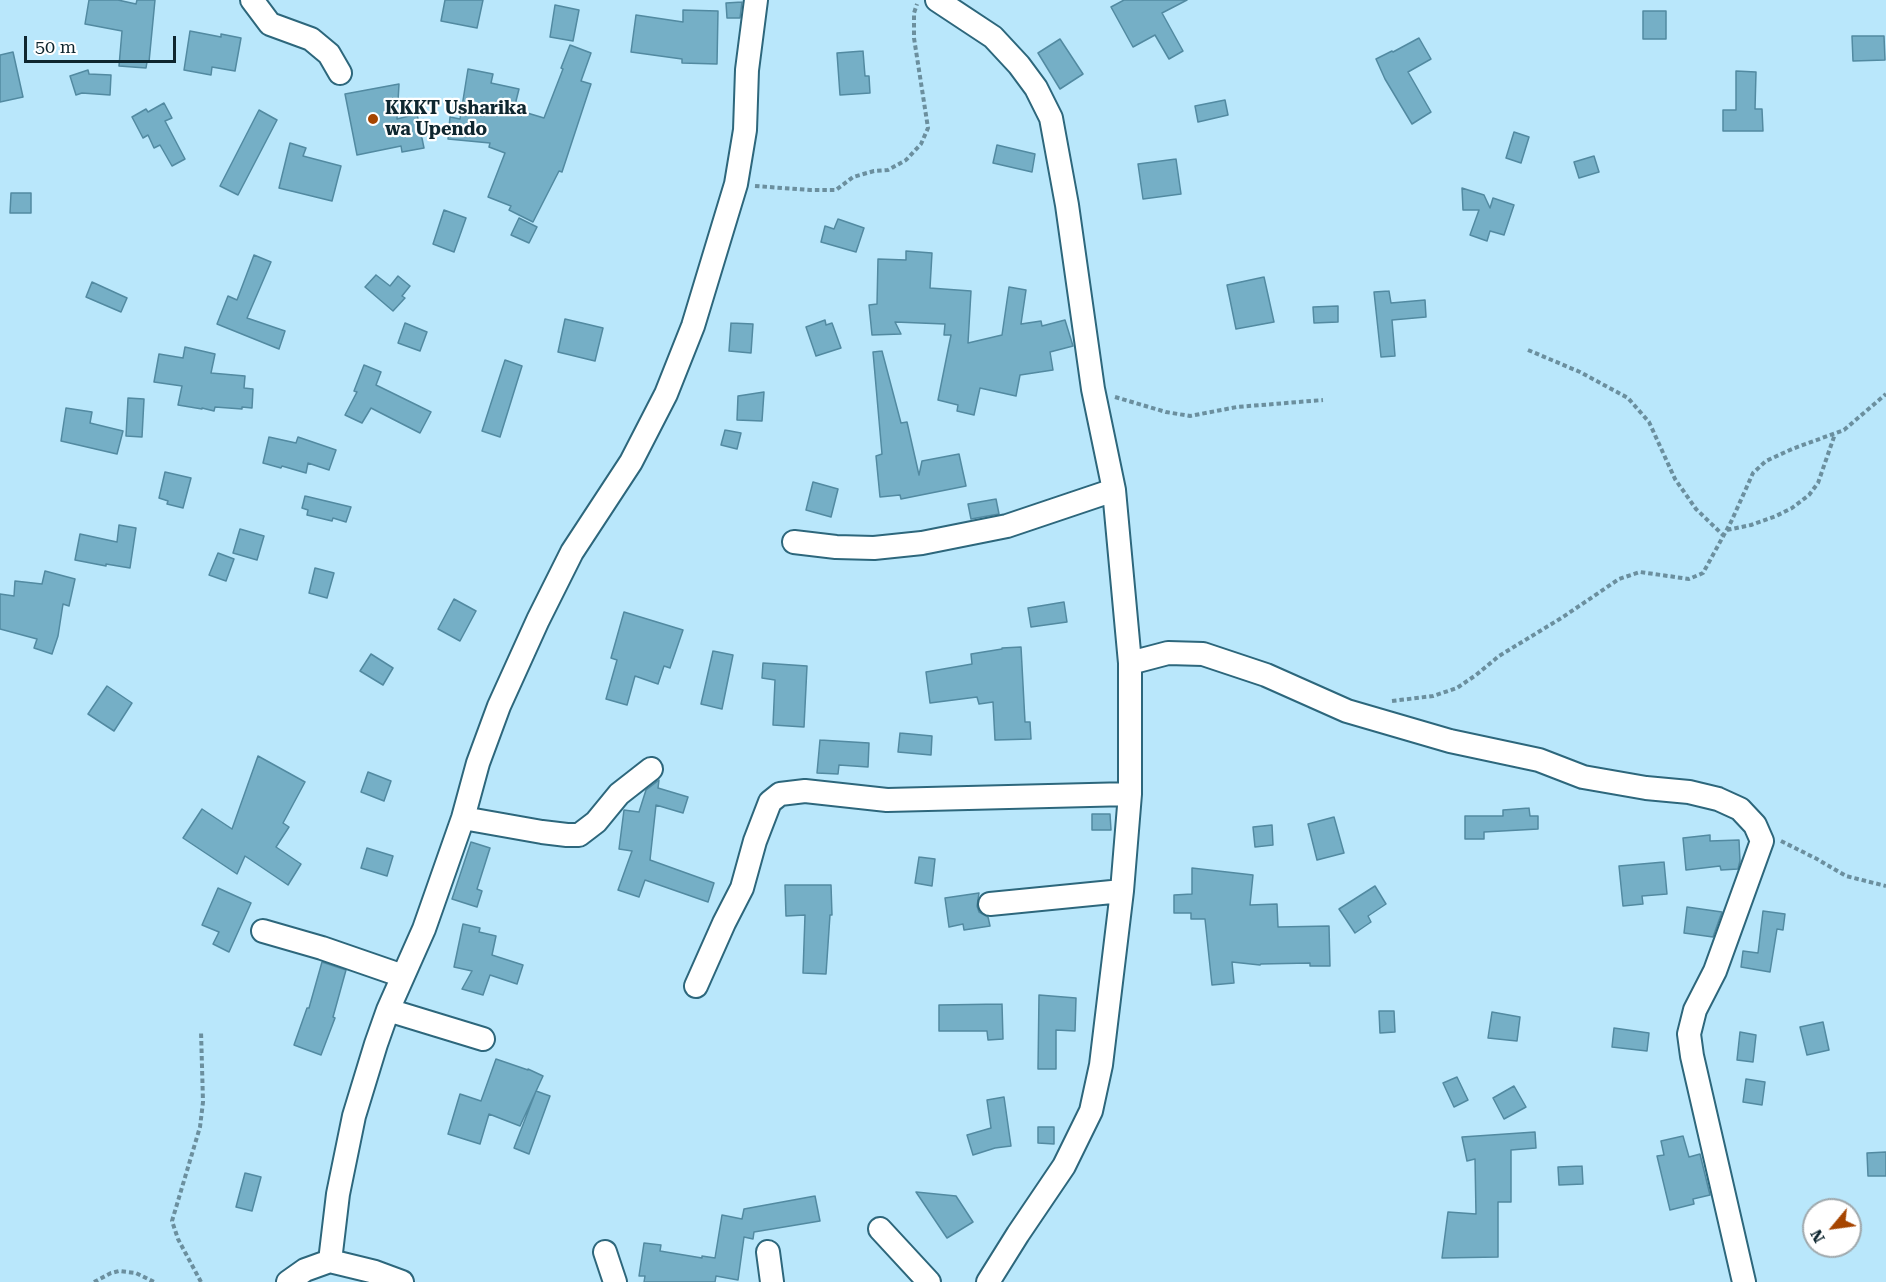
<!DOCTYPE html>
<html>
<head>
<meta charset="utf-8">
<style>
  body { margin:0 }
  #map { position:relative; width:1886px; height:1282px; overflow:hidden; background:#b9e7fb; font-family:"Roboto Serif",serif }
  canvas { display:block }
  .north { position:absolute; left:1802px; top:1198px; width:60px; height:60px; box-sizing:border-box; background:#fff; border:2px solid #9fa8ac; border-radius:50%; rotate:241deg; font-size:16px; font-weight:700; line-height:24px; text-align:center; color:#0e262f }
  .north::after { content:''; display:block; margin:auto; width:21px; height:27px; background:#a64501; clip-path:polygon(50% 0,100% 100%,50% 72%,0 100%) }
  .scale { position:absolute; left:24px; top:36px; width:152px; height:27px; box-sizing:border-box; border:3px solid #0e262f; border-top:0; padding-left:8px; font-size:18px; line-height:21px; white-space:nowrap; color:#0e262f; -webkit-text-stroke:4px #fff; paint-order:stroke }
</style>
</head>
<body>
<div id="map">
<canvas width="1886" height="1282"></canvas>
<div class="north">N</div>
<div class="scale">50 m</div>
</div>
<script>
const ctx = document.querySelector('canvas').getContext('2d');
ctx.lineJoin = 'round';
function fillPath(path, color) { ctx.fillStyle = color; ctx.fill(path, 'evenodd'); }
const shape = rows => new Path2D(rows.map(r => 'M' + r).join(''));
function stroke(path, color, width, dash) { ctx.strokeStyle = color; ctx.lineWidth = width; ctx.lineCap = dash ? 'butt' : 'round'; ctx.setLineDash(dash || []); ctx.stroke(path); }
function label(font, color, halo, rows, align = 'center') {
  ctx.font = font + ' "Roboto Serif",serif'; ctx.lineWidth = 4.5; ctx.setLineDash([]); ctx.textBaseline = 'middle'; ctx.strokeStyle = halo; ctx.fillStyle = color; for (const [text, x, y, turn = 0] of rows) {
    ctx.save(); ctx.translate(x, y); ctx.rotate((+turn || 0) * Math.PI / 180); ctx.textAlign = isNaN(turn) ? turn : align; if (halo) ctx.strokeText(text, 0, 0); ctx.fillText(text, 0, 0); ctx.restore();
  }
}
const building = shape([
  [89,0,118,0,136,4,137,0,155,0,149,62,147,62,146,68,119,66,122,31,85,24,89,0],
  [445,0,483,0,477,28,441,21,445,0],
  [1124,0,1187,0,1162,13,1183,51,1169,59,1155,35,1133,47,1111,7,1124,0],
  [742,2,740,18,727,18,726,3,742,2],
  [555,5,579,10,573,41,550,37,555,5],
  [683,10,718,11,717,64,682,63,682,59,631,52,636,15,683,22,683,10],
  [1643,11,1666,11,1666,39,1643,39,1643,11],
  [190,31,221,37,221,34,241,38,235,71,212,67,211,75,184,70,190,31],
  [1852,36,1884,36,1885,60,1853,61,1852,36],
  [1419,38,1431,59,1408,72,1431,112,1412,124,1385,79,1376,59,1392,51,1393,52,1419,38],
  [1060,39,1083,74,1060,89,1038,53,1060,39],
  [570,45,591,53,581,81,591,84,562,172,559,171,533,222,509,210,511,206,488,197,505,153,489,147,490,143,448,139,450,117,460,119,468,69,493,74,491,83,519,89,514,109,544,118,563,69,561,68,570,45],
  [863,51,865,76,869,76,870,93,840,95,837,53,863,51],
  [13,52,23,97,0,102,0,55,13,52],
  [88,70,89,74,111,75,110,95,82,93,76,95,70,76,88,70],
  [1736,71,1756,72,1755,109,1762,109,1763,131,1723,131,1723,110,1736,110,1736,71],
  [399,84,397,119,417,114,424,148,402,152,401,146,357,155,345,94,399,84],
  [1225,100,1228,115,1198,122,1195,106,1225,100],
  [164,103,172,118,165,121,185,159,172,166,160,145,154,148,148,135,143,138,132,117,146,109,148,112,164,103],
  [259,110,277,120,238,195,220,186,259,110],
  [1514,132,1529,137,1521,163,1506,158,1514,132],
  [290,143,306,148,303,156,341,166,332,201,279,188,290,143],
  [997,145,1035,154,1032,172,993,163,997,145],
  [1594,156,1599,172,1579,178,1574,162,1594,156],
  [1176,159,1181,194,1143,199,1138,164,1176,159],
  [1462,188,1484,195,1490,208,1493,198,1514,205,1504,235,1490,231,1487,241,1470,235,1479,210,1463,210,1462,188],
  [11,193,31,193,31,213,10,213,11,193],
  [444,210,466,218,454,252,433,244,444,210],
  [519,218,537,227,529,243,511,235,519,218],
  [838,219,864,228,856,252,821,242,825,226,834,229,838,219],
  [906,251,932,253,930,288,971,291,968,343,1002,335,1009,287,1026,290,1021,324,1041,321,1042,326,1065,320,1073,346,1050,352,1053,370,1020,375,1016,396,980,388,974,415,957,411,958,405,938,400,951,335,944,335,945,324,895,322,901,334,872,335,869,305,877,304,878,259,906,260,906,251],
  [254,255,271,262,247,318,285,331,279,349,217,324,228,296,237,300,254,255],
  [376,275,390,286,398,276,410,286,402,296,405,298,393,311,365,287,376,275],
  [1264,277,1274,322,1236,329,1227,285,1264,277],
  [92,282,127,298,121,312,86,297,92,282],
  [1389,291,1391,303,1425,300,1426,317,1392,320,1395,356,1381,357,1374,292,1389,291],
  [1338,306,1338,322,1314,323,1313,307,1338,306],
  [565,319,603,328,595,361,558,352,565,319],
  [825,320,826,325,832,323,841,348,816,356,806,327,825,320],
  [405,323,427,332,420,351,398,343,405,323],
  [731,323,753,324,751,353,729,351,731,323],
  [185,347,215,354,211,373,245,376,244,388,253,389,252,408,242,407,242,409,215,407,214,411,202,408,202,409,178,405,182,386,154,382,159,354,183,358,185,347],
  [882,351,901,423,907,422,919,475,922,461,959,454,966,486,901,499,900,495,880,497,876,456,882,454,873,352,882,351],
  [505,360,522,366,500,437,482,431,505,360],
  [364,365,381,372,376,385,431,412,420,433,371,408,362,423,345,415,357,392,354,391,364,365],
  [764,392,762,421,737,420,738,396,764,392],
  [128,398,144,399,142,437,126,436,128,398],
  [66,408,92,412,90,423,123,431,117,454,61,441,66,408],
  [725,430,741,433,737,449,721,445,725,430],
  [269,437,296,443,298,437,336,450,329,470,308,463,306,473,282,466,281,468,263,463,269,437],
  [165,472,191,478,183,508,167,504,168,501,159,498,165,472],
  [813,482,838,489,831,517,806,510,813,482],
  [305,496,351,507,346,522,333,518,332,521,307,515,308,510,302,508,305,496],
  [996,499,999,514,971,519,968,504,996,499],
  [119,525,136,528,130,568,106,564,106,566,75,560,80,534,117,542,119,525],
  [240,529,264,536,257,560,233,553,240,529],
  [218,553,234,559,226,581,209,575,218,553],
  [315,568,334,573,327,598,309,593,315,568],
  [45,571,75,579,69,606,63,604,58,636,52,654,34,648,37,639,0,629,0,594,14,596,15,581,42,584,45,571],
  [454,599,476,611,460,641,438,629,454,599],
  [1064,602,1067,622,1031,627,1028,608,1064,602],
  [624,612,683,630,670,668,664,666,658,684,635,676,627,705,606,699,617,660,611,658,624,612],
  [1021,647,1025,722,1030,722,1031,739,995,740,993,702,979,704,977,697,930,703,926,672,972,664,971,654,1002,649,1002,648,1021,647],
  [713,651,733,655,722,709,701,704,713,651],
  [371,654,393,668,383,685,360,671,371,654],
  [763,663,807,666,804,727,773,725,775,680,762,678,763,663],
  [107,686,132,703,114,731,88,714,107,686],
  [900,733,932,736,931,755,898,752,900,733],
  [820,740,869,743,868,767,839,765,838,774,817,773,820,740],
  [258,756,305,782,283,823,289,827,276,847,301,864,288,885,245,856,237,874,183,838,202,809,232,829,258,756],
  [368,772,391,781,384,801,361,792,368,772],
  [659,780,658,788,688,797,683,813,656,805,650,860,714,883,708,902,645,880,639,897,618,890,632,851,619,849,624,810,639,812,646,790,659,780],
  [1529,808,1530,816,1538,816,1538,829,1484,832,1484,839,1465,839,1465,816,1503,816,1503,810,1529,808],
  [1092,814,1110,814,1111,830,1092,830,1092,814],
  [1334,817,1344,853,1317,860,1308,824,1334,817],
  [1272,825,1273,845,1255,847,1253,827,1272,825],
  [1710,835,1710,841,1739,840,1740,861,1738,869,1721,870,1720,866,1686,870,1683,838,1710,835],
  [471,842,490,848,477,889,482,891,477,907,452,899,471,842],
  [367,848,393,856,387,876,361,868,367,848],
  [919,857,935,859,932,886,915,883,919,857],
  [1664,862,1667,894,1642,896,1643,904,1623,906,1619,866,1664,862],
  [1192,868,1253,875,1250,905,1277,904,1278,927,1329,926,1330,966,1310,966,1310,963,1261,964,1260,965,1232,962,1234,983,1212,985,1205,919,1191,919,1191,913,1174,913,1174,895,1192,894,1192,868],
  [785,885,831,885,832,915,830,915,826,974,803,973,805,915,786,916,785,885],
  [1375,886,1386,904,1368,916,1371,922,1355,933,1339,909,1375,886],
  [218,888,251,903,229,952,213,944,219,932,202,925,218,888],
  [979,893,977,906,979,912,988,917,990,926,964,930,963,924,949,927,945,898,979,893],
  [1687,907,1722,912,1713,937,1684,933,1687,907],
  [1763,911,1785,914,1783,930,1777,929,1770,972,1741,967,1743,951,1758,953,1763,911],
  [463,924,480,928,479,932,496,936,492,955,523,965,517,984,490,975,483,995,462,989,472,971,454,967,463,924],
  [322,962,346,970,333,1017,335,1018,321,1055,294,1045,307,1008,309,1008,322,962],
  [1039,995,1076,998,1075,1031,1056,1030,1056,1069,1038,1069,1039,995],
  [1002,1004,1003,1039,988,1040,987,1031,939,1031,939,1005,1002,1004],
  [1379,1011,1394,1011,1395,1032,1380,1033,1379,1011],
  [1492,1012,1520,1017,1517,1041,1488,1038,1492,1012],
  [1823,1022,1829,1050,1807,1055,1800,1027,1823,1022],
  [1614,1028,1649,1033,1647,1051,1612,1047,1614,1028],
  [1740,1032,1756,1035,1753,1062,1737,1060,1740,1032],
  [496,1059,528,1070,528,1069,543,1076,520,1126,489,1114,480,1144,448,1134,460,1094,481,1101,496,1059],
  [1457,1077,1468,1100,1454,1107,1443,1083,1457,1077],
  [1746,1079,1765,1082,1762,1105,1743,1102,1746,1079],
  [1514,1086,1526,1107,1504,1119,1493,1098,1514,1086],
  [536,1091,550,1096,529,1154,514,1148,536,1091],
  [1004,1097,1011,1146,995,1148,973,1155,967,1135,991,1128,987,1100,1004,1097],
  [1038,1127,1054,1127,1054,1144,1038,1143,1038,1127],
  [1535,1132,1536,1148,1511,1150,1511,1202,1498,1202,1498,1257,1442,1258,1448,1212,1476,1214,1475,1159,1467,1161,1462,1137,1535,1132],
  [1683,1136,1689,1157,1700,1154,1710,1195,1693,1199,1694,1204,1670,1210,1657,1156,1664,1155,1661,1141,1683,1136],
  [1886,1152,1886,1176,1868,1176,1867,1153,1886,1152],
  [1582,1166,1583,1184,1559,1185,1558,1167,1582,1166],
  [245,1173,261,1177,252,1211,236,1207,245,1173],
  [916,1192,956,1196,973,1222,947,1238,916,1192],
  [815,1196,820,1221,754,1232,753,1239,744,1237,738,1280,716,1276,715,1282,644,1282,645,1276,639,1276,644,1243,661,1245,660,1251,702,1258,702,1256,715,1258,722,1215,742,1219,744,1209,815,1196]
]);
fillPath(building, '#75afc6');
stroke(building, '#528aa1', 1.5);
const minor = shape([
  [252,0,270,24,311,39,329,54,340,73],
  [937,0,993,37,1019,65,1036,88,1051,118,1067,205,1093,389,1114,490,1130,663,1130,794,1122,891,1101,1065,1091,1111,1064,1166,1018,1234,988,1282],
  [794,542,836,547,874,548,922,543,1007,526,1114,490],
  [1130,663,1168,653,1203,654,1266,675,1347,711,1450,741,1539,760,1583,777,1646,788,1689,792,1718,799,1740,809,1755,825,1762,841,1715,971,1695,1010,1689,1034,1692,1056,1744,1282],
  [463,818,542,832,567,835,579,835,596,822,619,794,651,769],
  [990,904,1122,891],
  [263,931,322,948,403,976],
  [696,986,724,923,742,888,755,841,770,802,780,794,805,791,887,800,1130,794],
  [388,1010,483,1039],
  [880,1229,929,1282],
  [605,1252,615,1282],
  [768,1252,772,1282],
  [330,1261,338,1194,354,1116,376,1044,388,1010,424,929,463,818,478,763,499,706,538,620,572,552,631,462,666,394,693,326,736,184,745,130,747,70,756,0],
  [288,1282,305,1270,330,1261,375,1272,402,1282]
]);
stroke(minor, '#2d677c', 26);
stroke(shape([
  [755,186,810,190,836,190,853,177,874,171,888,170,906,160,921,144,928,128,914,38,914,13,917,4],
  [1528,350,1580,372,1628,398,1649,422,1675,479,1696,509,1724,536],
  [1115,397,1166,412,1190,416,1237,407,1323,400],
  [1727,530,1751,525,1776,516,1792,508,1809,495,1818,483,1835,434],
  [1392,701,1433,696,1457,688,1476,675,1499,656,1563,617,1619,579,1640,572,1689,579,1703,573,1731,522,1753,473,1766,461,1792,449,1844,430,1886,394],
  [1781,841,1817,859,1846,876,1886,886],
  [94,1282,111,1273,119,1271,136,1273,154,1282],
  [201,1282,178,1239,172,1221,200,1127,203,1102,201,1031]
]), '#6b8f9e', 4, [4.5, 3]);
stroke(minor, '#fff', 22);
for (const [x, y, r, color] of [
  [373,119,6,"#a64501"]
]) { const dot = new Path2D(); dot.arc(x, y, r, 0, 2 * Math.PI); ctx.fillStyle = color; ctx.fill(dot); stroke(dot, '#fff', 2); }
label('bold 18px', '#0e262f', '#fff', [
  ["KKKT Usharika",385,109],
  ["wa Upendo",385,130]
], 'left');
</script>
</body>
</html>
